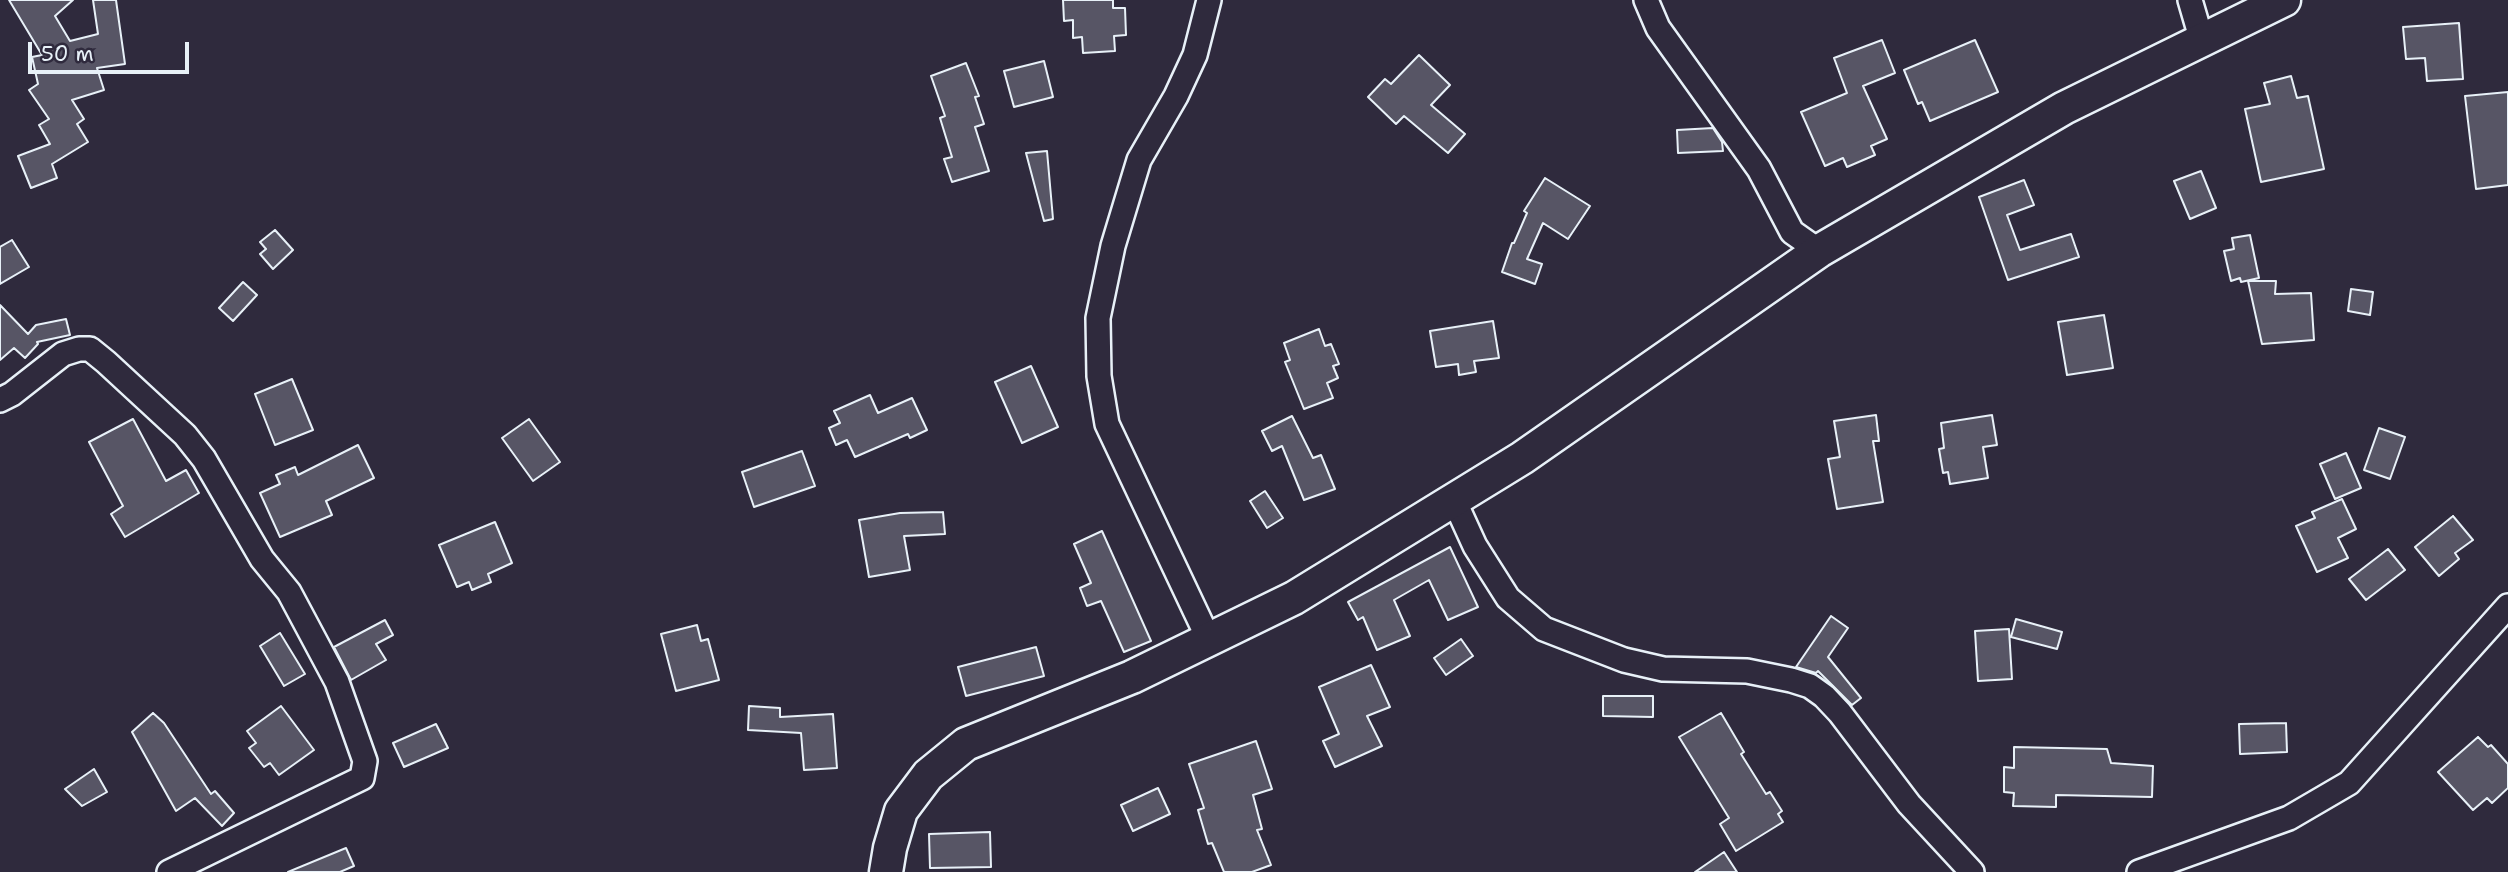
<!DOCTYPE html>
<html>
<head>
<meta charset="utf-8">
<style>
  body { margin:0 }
  #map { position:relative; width:2508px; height:872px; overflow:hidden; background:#2f2a3d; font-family:"Shantell Sans",sans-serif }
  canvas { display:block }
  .scale { position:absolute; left:28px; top:42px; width:161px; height:32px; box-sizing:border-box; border:4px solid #e8f1f8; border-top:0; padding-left:9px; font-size:21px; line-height:24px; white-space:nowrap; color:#e8f1f8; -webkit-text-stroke:5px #2f2a3d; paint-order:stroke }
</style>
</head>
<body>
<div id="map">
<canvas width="2508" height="872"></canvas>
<div class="scale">50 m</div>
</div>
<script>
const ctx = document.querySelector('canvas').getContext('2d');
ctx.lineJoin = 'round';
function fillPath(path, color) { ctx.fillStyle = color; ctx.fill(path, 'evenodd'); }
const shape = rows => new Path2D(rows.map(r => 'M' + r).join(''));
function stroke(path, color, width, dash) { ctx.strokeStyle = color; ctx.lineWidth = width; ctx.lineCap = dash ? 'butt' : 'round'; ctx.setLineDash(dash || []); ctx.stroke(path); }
const building = shape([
  [9,0,73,0,55,16,70,41,98,34,93,0,116,0,125,64,97,68,104,90,72,100,84,119,77,124,88,142,52,164,57,178,31,188,18,156,50,144,39,125,49,119,29,90,38,84,32,57,42,55,9,0],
  [1063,0,1113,0,1113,8,1125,8,1126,35,1114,36,1115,51,1083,53,1082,37,1073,38,1073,20,1064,21,1063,0],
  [2459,23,2463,79,2427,81,2425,58,2406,59,2403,27,2459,23],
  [1882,40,1895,73,1863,86,1887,139,1871,146,1875,155,1847,167,1843,158,1825,166,1801,112,1847,93,1834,58,1882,40],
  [1975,40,1998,92,1930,121,1922,102,1918,104,1904,70,1975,40],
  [1419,55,1450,85,1431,105,1465,134,1448,153,1404,116,1396,124,1368,97,1385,79,1391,84,1419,55],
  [1044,61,1053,97,1014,107,1004,71,1044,61],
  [966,63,979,96,975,97,984,124,975,127,989,171,952,182,944,159,952,157,940,118,945,116,931,76,966,63],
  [2291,76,2297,98,2308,96,2324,169,2261,182,2245,109,2270,104,2264,83,2291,76],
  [2508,92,2508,185,2476,189,2465,96,2508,92],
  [1713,128,1722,142,1723,151,1678,153,1677,130,1713,128],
  [1047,151,1053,219,1044,221,1026,153,1047,151],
  [2201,171,2216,208,2190,219,2174,181,2201,171],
  [1545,178,1590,206,1568,239,1543,223,1527,259,1542,264,1535,284,1502,272,1512,243,1514,243,1527,213,1524,211,1545,178],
  [2024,180,2034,205,2007,215,2020,250,2071,234,2079,257,2008,280,1979,197,2024,180],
  [275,230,293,250,273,269,260,254,266,249,260,242,275,230],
  [2250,235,2259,278,2241,282,2240,278,2231,281,2224,251,2234,249,2232,238,2250,235],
  [12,240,29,267,0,284,0,247,12,240],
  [2248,281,2276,281,2275,294,2311,293,2314,340,2262,344,2248,281],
  [243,282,257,295,233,321,219,308,243,282],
  [2351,289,2373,292,2370,315,2348,311,2351,289],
  [0,305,28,334,36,325,66,319,70,335,37,342,38,344,25,358,14,348,0,360,0,305],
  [2104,315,2113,368,2067,375,2058,322,2104,315],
  [1493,321,1499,358,1474,361,1476,372,1459,375,1458,364,1436,367,1430,331,1493,321],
  [1319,329,1325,346,1331,344,1339,364,1333,366,1338,378,1327,383,1333,398,1304,409,1285,362,1290,360,1284,343,1319,329],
  [1031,366,1058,427,1022,443,995,382,1031,366],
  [292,379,313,430,275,445,255,394,292,379],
  [870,395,878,413,912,398,927,430,910,438,908,434,855,457,847,440,836,445,829,428,840,423,834,411,870,395],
  [1876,415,1879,441,1873,441,1883,502,1837,509,1828,459,1840,457,1834,421,1876,415],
  [1992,415,1997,445,1983,447,1988,478,1950,484,1948,472,1943,473,1939,449,1944,448,1941,423,1992,415],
  [1292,416,1313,458,1321,455,1335,489,1304,500,1282,446,1272,451,1262,431,1292,416],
  [133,419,166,481,186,470,199,493,125,537,111,514,123,506,89,442,133,419],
  [529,419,560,462,533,481,502,438,529,419],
  [2379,428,2405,437,2390,479,2364,470,2379,428],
  [358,445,374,478,326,501,332,515,280,537,260,493,280,484,276,475,295,467,298,475,358,445],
  [802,451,815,486,754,507,742,472,802,451],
  [2346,453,2361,488,2335,499,2320,464,2346,453],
  [1265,491,1283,518,1267,528,1250,501,1265,491],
  [2342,499,2356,529,2338,538,2348,558,2317,572,2296,526,2315,518,2312,512,2342,499],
  [943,512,945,534,904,536,910,570,869,577,859,520,900,513,943,512],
  [2453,516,2473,540,2455,553,2459,559,2439,576,2415,547,2453,516],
  [495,522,512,563,488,574,491,582,472,590,469,582,457,587,439,545,495,522],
  [1102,531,1151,641,1124,652,1101,601,1087,606,1080,588,1091,583,1074,544,1102,531],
  [1450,547,1478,607,1448,620,1429,580,1394,600,1410,636,1377,650,1363,617,1358,620,1348,602,1450,547],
  [2388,549,2405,570,2366,600,2349,579,2388,549],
  [1831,616,1848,628,1828,657,1861,698,1852,705,1818,671,1816,673,1796,667,1831,616],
  [2016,619,2062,632,2057,649,2011,637,2016,619],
  [385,620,393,635,376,644,386,660,351,680,334,647,385,620],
  [697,625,701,641,708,639,719,680,676,691,661,634,697,625],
  [2009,629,2012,679,1978,681,1975,631,2009,629],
  [280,633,305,674,284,686,260,646,280,633],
  [1461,639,1473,656,1446,675,1434,658,1461,639],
  [1036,647,1044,676,966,696,958,667,1036,647],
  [1371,665,1390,707,1367,716,1382,746,1335,767,1323,741,1339,734,1319,687,1371,665],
  [1603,696,1653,696,1653,717,1603,716,1603,696],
  [281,706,314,750,279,775,270,763,264,767,249,748,256,743,247,731,281,706],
  [749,706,780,708,780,717,833,714,837,768,804,770,801,733,748,730,749,706],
  [153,713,164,723,211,794,215,791,234,813,222,826,195,798,176,811,132,732,153,713],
  [1721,713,1744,752,1741,754,1766,794,1770,792,1782,811,1778,814,1783,822,1736,851,1720,824,1729,818,1679,737,1721,713],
  [2286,723,2287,752,2240,754,2239,724,2286,723],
  [436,724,448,748,404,767,393,743,436,724],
  [2478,737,2488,747,2491,745,2508,764,2508,788,2492,803,2487,798,2473,810,2438,772,2478,737],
  [1256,741,1272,789,1253,795,1262,829,1257,830,1271,865,1252,872,1224,872,1212,843,1208,844,1198,810,1204,808,1189,764,1256,741],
  [2014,747,2107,749,2111,763,2153,766,2152,797,2056,795,2056,807,2013,806,2014,793,2004,792,2004,767,2014,768,2014,747],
  [94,769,107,792,82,806,65,789,94,769],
  [1158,788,1170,814,1133,831,1121,805,1158,788],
  [990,832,991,867,930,868,929,834,990,832],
  [346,848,354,866,340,872,288,872,346,848],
  [1724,852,1737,872,1695,872,1724,852]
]);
fillPath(building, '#575565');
stroke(building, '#e8f1f8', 2);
const minor = shape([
  [1646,0,1658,28,1759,169,1792,232,1819,251],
  [2190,0,2202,41],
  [0,400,12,394,63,354,79,349,90,349,106,362,185,435,204,459,262,559,289,592,337,682,365,761,362,778,169,872],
  [1454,500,1475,546,1508,598,1544,629,1624,660,1663,669,1747,671,1791,680,1810,686,1824,696,1840,713,1909,804,1972,872],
  [1209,640,1107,424,1099,376,1098,318,1113,246,1139,160,1176,96,1195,55,1209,0],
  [2139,872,2289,818,2349,783,2508,606]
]);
const secondary = shape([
  [886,872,890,848,901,811,928,775,966,744,1132,677,1294,598,1522,458,1819,251,2064,108,2284,0]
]);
stroke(minor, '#e8f1f8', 28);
stroke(secondary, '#e8f1f8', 37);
stroke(minor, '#2f2a3d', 23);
stroke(secondary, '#2f2a3d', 32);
</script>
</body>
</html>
